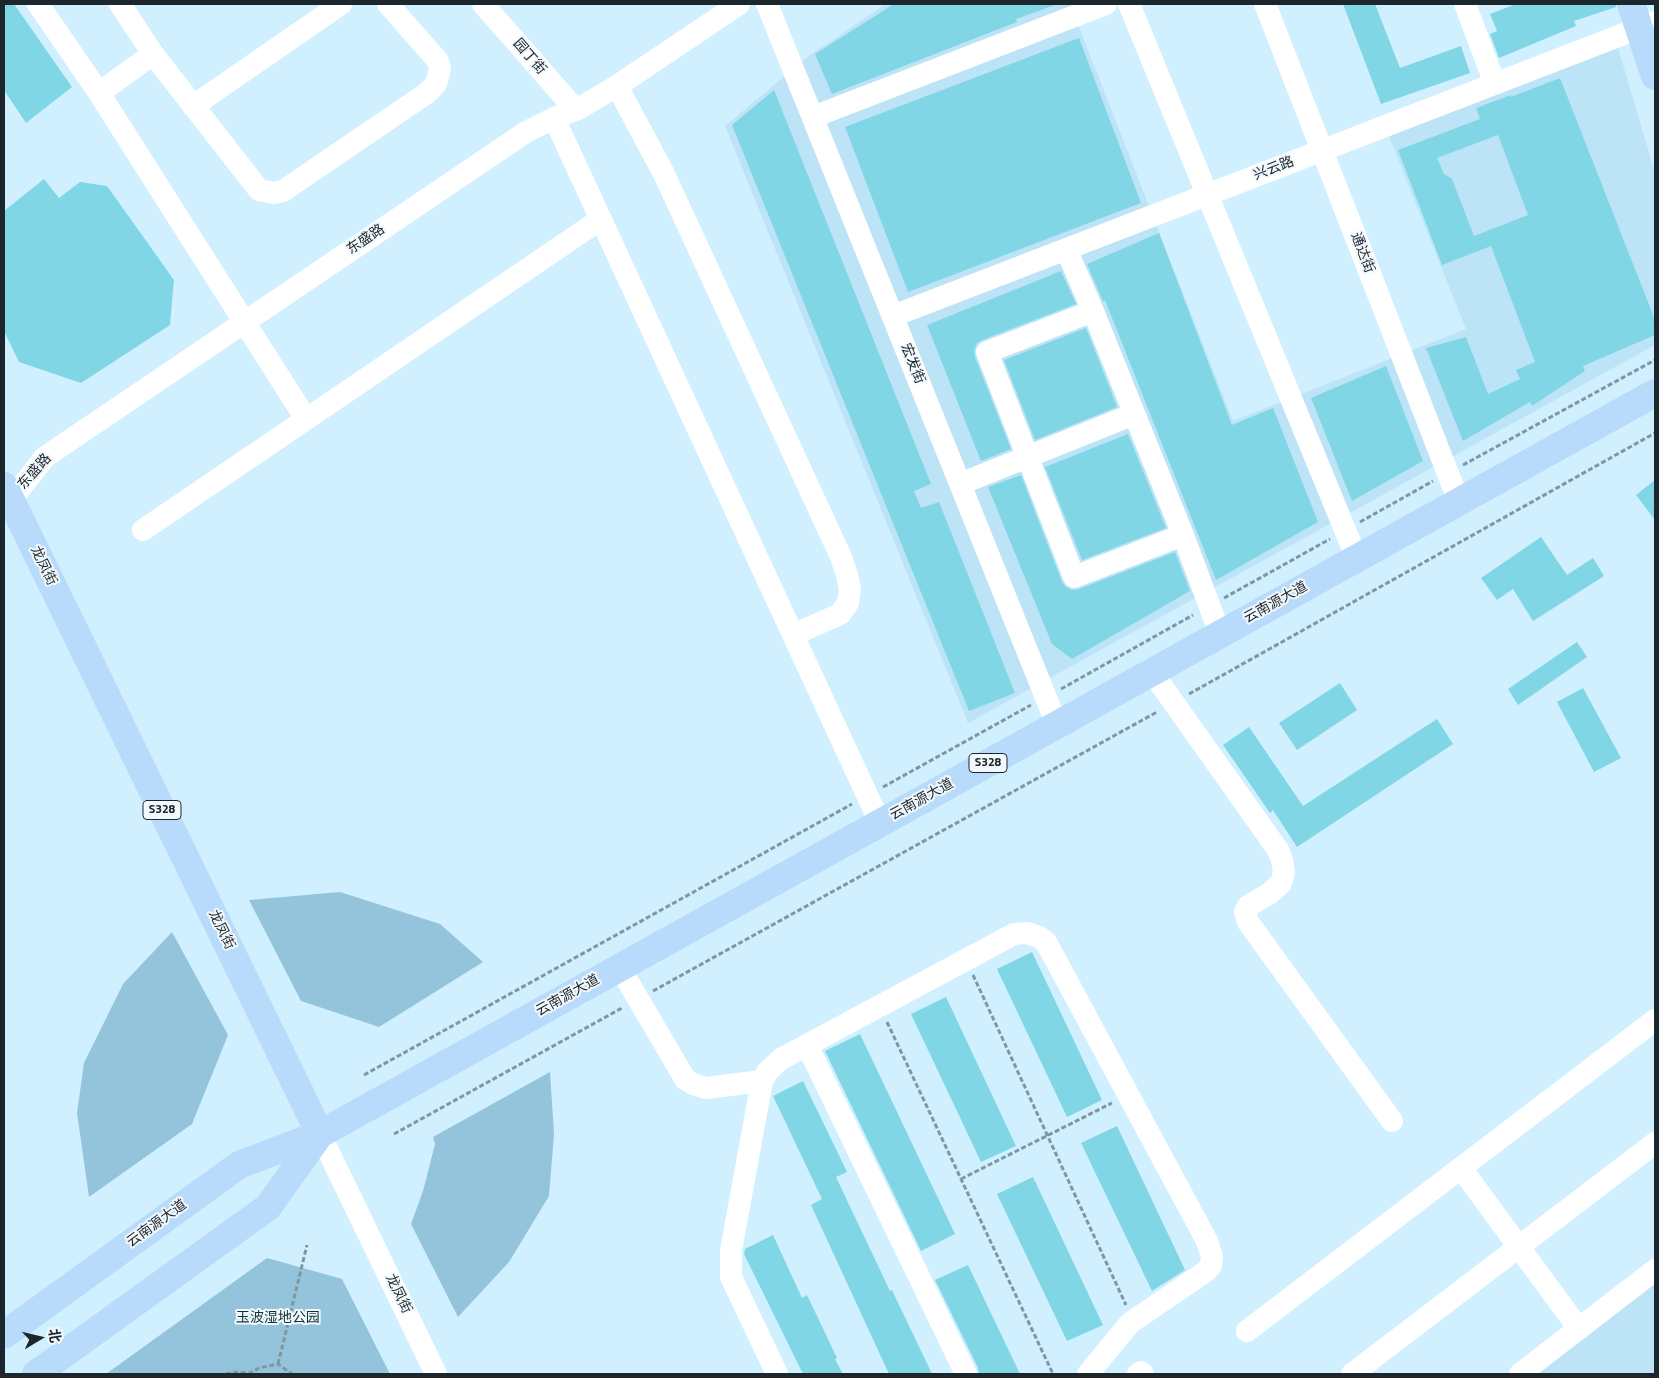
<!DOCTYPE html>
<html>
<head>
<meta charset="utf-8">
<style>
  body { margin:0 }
  #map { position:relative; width:1659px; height:1378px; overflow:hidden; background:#d0efff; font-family:"Titillium Web","Noto Sans SC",sans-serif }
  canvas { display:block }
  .frame { position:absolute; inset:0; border:5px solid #1c272d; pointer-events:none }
  .north { position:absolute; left:15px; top:1313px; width:50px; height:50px; -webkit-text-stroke:4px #f2f8fb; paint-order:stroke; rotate:81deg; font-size:14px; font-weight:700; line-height:20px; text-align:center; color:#1c272d }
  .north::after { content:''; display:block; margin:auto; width:18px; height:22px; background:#1c272d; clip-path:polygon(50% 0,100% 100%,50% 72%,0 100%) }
</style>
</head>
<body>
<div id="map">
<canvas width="1659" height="1378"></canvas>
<div class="frame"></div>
<div class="north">北</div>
</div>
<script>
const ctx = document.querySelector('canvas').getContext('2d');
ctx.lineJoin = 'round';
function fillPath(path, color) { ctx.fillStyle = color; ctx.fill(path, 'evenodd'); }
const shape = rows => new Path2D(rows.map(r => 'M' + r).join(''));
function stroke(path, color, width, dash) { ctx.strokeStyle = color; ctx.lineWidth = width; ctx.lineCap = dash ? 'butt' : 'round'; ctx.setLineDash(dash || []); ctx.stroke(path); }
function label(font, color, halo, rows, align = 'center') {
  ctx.font = font + ' "Titillium Web","Noto Sans SC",sans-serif'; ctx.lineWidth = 4; ctx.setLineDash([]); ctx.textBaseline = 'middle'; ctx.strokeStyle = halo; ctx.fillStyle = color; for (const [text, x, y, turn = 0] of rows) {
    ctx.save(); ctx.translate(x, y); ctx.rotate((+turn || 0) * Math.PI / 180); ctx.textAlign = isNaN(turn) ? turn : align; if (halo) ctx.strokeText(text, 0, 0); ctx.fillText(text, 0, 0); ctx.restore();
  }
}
fillPath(shape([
  [886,4,1070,4,1233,421,1466,329,1384,124,1614,34,1655,173,1655,345,968,723,725,126,810,55],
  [1655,1272,1655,1374,1516,1374]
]), '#bde3f7');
fillPath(shape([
  [340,892,440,924,483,962,379,1027,301,1001,249,900],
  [172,932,228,1035,192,1124,89,1197,77,1113,84,1063,123,984],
  [550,1072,554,1134,549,1196,509,1262,458,1317,411,1224,423,1191,435,1144,433,1137],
  [267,1258,342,1279,390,1374,106,1374]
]), '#94c4db');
fillPath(shape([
  [4,4,14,4,72,87,26,123,4,90],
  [894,4,1054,4,1055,5,1016,19,1017,22,832,94,815,54],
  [1343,4,1375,4,1400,68,1461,46,1470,73,1381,104],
  [1516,4,1616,4,1616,7,1574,21,1576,26,1499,58,1490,34,1497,31,1490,14],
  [1079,38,1141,203,908,292,845,127],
  [1560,78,1655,320,1655,335,1583,366,1585,371,1532,406,1530,402,1463,441,1426,348,1466,337,1488,394,1520,379,1516,370,1535,362,1491,246,1442,265,1398,150,1480,119,1476,108,1511,95,1511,97],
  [1498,135,1528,215,1474,236,1452,179,1444,174,1437,158],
  [774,90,931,484,914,491,921,508,939,502,1015,693,969,711,732,125],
  [44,179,59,198,80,182,107,186,174,280,170,325,81,383,19,362,4,331,4,211],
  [1159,233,1232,425,1273,408,1318,522,1216,580,1105,300,1103,301,1087,264],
  [1061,271,1076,304,982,340,977,343,974,350,975,357,1011,449,981,461,927,325],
  [1086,328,1117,407,1035,440,1004,360],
  [1386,366,1423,461,1352,501,1311,398],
  [1128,434,1166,528,1082,560,1045,467],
  [1021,475,1062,582,1066,587,1072,590,1079,589,1175,552,1190,591,1072,659,1052,644,988,487],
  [1655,480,1655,520,1636,495],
  [1541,537,1567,575,1593,558,1604,576,1533,621,1513,589,1497,600,1481,578],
  [1577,642,1587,657,1518,705,1508,689],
  [1340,683,1357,710,1297,750,1279,723],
  [1583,688,1621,758,1594,772,1557,702],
  [1437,719,1453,744,1297,847,1273,810,1270,813,1223,745,1249,727,1303,806],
  [1032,952,1102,1100,1067,1117,997,969],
  [946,997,1016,1146,981,1162,911,1014],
  [860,1034,955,1234,921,1251,825,1051],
  [803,1081,847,1172,836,1177,890,1291,892,1290,932,1374,889,1374,811,1205,822,1199,773,1096],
  [1117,1126,1185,1270,1152,1291,1081,1143],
  [1033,1177,1103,1325,1067,1341,997,1194],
  [773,1235,802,1298,807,1295,837,1358,835,1359,843,1374,803,1374,744,1254,745,1249],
  [968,1265,1020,1374,979,1374,978,1368,935,1280]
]), '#81d6e5');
stroke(shape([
  [1463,465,1655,360],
  [1360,522,1433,481],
  [1224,598,1330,539],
  [1061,689,1193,615],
  [1189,694,1655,433],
  [883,787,1031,705],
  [973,975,1126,1305],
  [653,991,1157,712],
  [887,1022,1053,1374],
  [364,1075,852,804],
  [394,1134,622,1008],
  [961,1179,1112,1103],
  [278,1364,307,1245],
  [226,1374,235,1372,250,1373,259,1368,278,1364,292,1374]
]), '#8097a2', 3, [5, 2.5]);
stroke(shape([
  [38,4,99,93,306,419],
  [120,4,153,54],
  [483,4,576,110],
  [767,4,1057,725],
  [1129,4,1357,559],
  [1265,4,1459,502],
  [1465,4,1495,84],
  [617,86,664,174,841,557,847,575,850,589,848,603,840,614,793,635],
  [99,93,153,54,259,190,274,193,283,191,427,93,436,84,440,69,438,61,388,4],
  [193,106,341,4],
  [813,117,1106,4],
  [554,118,880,823],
  [1066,249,1093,311,1183,535,1220,634],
  [1093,311,987,352,1074,577,1183,535],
  [893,316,1655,22],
  [960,484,1134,414],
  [4,504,11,500,45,457,526,132,554,118,576,110,617,86,739,4],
  [143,530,601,219],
  [1152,672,1278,850,1282,860,1284,873,1281,883,1270,893,1248,906,1245,912,1248,922,1392,1121],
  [620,968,685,1079,693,1084,706,1088,762,1081],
  [807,1045,1014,934,1027,933,1039,937,1046,942,1207,1241,1212,1257,1211,1266,1205,1272,1130,1323,1088,1374],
  [320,1134,436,1374],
  [1461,1168,1579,1329],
  [1247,1331,1655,1020],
  [777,1374,731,1277,731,1250,762,1081,768,1071,781,1059,807,1045,966,1374],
  [1138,1374,1141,1372,1143,1374],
  [1352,1374,1655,1143],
  [1520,1374,1655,1270]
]), '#fff', 22);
stroke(shape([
  [1631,4,1655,76],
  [4,486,320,1134],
  [4,1335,239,1165,320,1134,1655,393],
  [36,1374,268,1207,320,1134]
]), '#b8dafb', 28);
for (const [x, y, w] of [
  [988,763,38],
  [162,810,38]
]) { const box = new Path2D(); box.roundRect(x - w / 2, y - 9.5, w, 19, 4); ctx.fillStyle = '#f2f8fb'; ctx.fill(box); stroke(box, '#1c272d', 1); }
label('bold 12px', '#1c272d', null, [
  ["S328",988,763],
  ["S328",162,810]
]);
label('14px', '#1c272d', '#f2f8fb', [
  ["园丁街",529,57,49],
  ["兴云路",1274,169,-21],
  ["东盛路",366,240,-34],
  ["通达街",1362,253,69],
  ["宏发街",912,364,68],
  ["东盛路",35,472,-48],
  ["龙凤街",43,566,64],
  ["云南源大道",1276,603,-29],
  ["云南源大道",922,800,-29],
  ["龙凤街",221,930,64],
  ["云南源大道",568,996,-29],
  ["云南源大道",157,1224,-36],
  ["龙凤街",398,1294,64]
]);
label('14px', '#10313f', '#f2f8fb', [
  ["玉波湿地公园",278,1319]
]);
</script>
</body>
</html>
